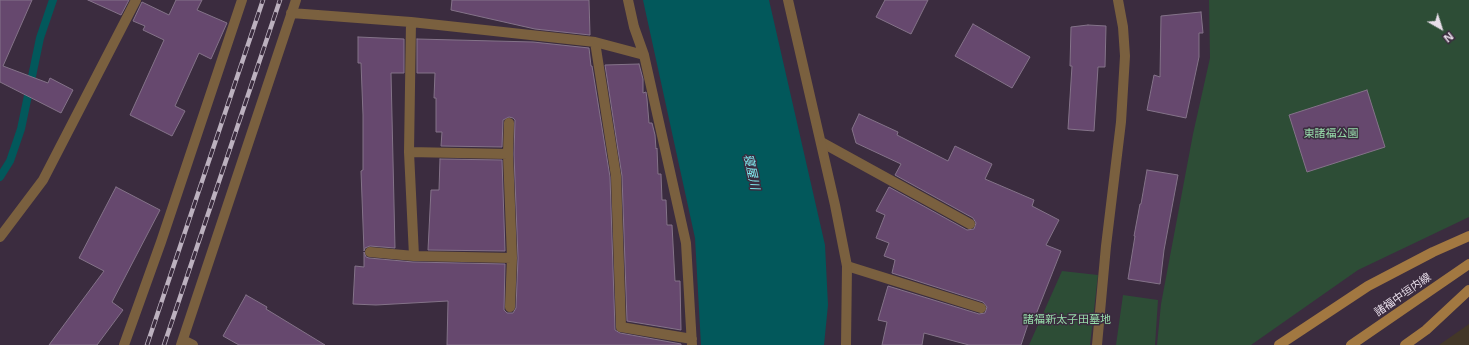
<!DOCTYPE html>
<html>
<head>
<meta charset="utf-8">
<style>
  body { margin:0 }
  #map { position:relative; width:1469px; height:345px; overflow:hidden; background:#3b2c3f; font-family:"Noto Sans",sans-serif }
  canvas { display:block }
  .north { position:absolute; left:1421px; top:8px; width:40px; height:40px; -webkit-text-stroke:3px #3b2c3f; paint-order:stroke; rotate:141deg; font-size:11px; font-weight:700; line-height:16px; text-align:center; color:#e8deea }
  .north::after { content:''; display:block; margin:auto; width:14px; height:18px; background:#e8deea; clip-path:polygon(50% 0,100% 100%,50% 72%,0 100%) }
</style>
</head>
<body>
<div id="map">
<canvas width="1469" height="345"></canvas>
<div class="north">N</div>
</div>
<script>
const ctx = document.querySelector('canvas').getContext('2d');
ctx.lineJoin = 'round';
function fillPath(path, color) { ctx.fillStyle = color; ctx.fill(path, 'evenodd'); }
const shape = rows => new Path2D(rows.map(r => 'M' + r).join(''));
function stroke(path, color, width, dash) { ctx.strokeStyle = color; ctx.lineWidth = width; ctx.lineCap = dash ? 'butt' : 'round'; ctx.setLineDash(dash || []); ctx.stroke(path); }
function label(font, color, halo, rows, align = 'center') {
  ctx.font = font + ' "Noto Sans","Noto Sans JP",sans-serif'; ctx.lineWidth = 3; ctx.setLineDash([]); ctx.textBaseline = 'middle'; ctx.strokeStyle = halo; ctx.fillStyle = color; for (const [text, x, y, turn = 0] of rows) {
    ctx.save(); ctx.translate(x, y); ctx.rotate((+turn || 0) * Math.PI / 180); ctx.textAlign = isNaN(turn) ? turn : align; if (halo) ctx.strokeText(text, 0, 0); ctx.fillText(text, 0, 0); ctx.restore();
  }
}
fillPath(shape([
  [1469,324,1469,345,1439,345,1462,329]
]), '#433728');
fillPath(shape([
  [1209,0,1469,0,1469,217,1358,270,1251,345,1157,345,1161,304,1193,134,1210,58],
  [1062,271,1098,275,1090,345,1029,345],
  [1123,295,1158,300,1155,345,1116,345]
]), '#2d4d36');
fillPath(shape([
  [643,0,769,0,825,245,828,305,824,345,701,345,695,238]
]), '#02585b');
stroke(shape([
  [0,177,10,161,21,129,40,38,53,0]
]), '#02585b', 8);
const building = shape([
  [0,0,32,0,3,66,48,83,50,78,73,90,61,113,0,82,0,0],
  [88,0,129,0,121,15,88,0],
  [176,0,202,0,197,10,227,23,211,59,199,53,175,106,185,111,172,136,130,115,164,40,143,30,145,26,133,21,142,2,169,15,176,0],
  [452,0,589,0,590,35,535,29,451,10,452,0],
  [885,0,928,0,911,34,876,17,885,0],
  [1201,12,1203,33,1199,33,1199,57,1186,118,1147,110,1154,75,1160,77,1161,16,1201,12],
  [973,24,1030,57,1012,88,955,56,973,24],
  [1088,25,1106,26,1105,67,1098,67,1094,131,1068,129,1072,66,1070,66,1071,27,1088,25],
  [358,37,404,39,404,73,391,73,395,248,370,246,365,248,364,251,361,171,363,170,363,115,361,63,358,63,358,37],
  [417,39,533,42,589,48,591,66,592,66,610,177,615,330,620,333,681,344,681,345,447,345,448,301,376,305,353,304,355,266,364,267,364,252,366,257,369,258,413,262,505,264,504,310,507,313,513,313,516,308,518,258,514,154,515,120,513,118,509,117,503,120,502,147,441,146,442,132,436,132,436,98,434,98,435,73,417,73,417,39],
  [639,64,643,79,643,93,646,92,647,99,649,123,652,123,655,135,656,149,657,148,658,174,661,174,662,200,666,200,667,225,672,225,675,281,680,281,681,330,627,321,622,176,605,65,639,64],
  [1367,90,1385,147,1307,172,1289,115,1367,90],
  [859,114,898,132,897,135,948,161,955,146,992,164,985,179,1034,200,1032,206,1059,220,1046,245,1061,251,1033,322,1029,321,1021,345,969,345,924,333,922,345,882,345,887,322,878,320,888,286,979,314,985,313,987,307,983,302,892,273,895,260,884,256,889,243,876,238,885,215,876,211,889,187,967,230,974,229,976,223,973,218,895,175,901,164,856,143,852,129,859,114],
  [440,159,502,160,505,251,428,250,431,190,439,190,440,159],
  [1147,170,1178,175,1164,250,1160,284,1128,279,1135,236,1134,236,1140,204,1141,204,1147,170],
  [116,187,160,210,112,302,123,310,97,345,49,345,104,271,79,258,116,187],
  [246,295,267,307,266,309,325,345,239,345,223,336,246,295]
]);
fillPath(building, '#66486e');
stroke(building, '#847389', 1);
stroke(shape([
  [821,142,970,224],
  [847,266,981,308]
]), '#7a603f', 10);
stroke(shape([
  [628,0,634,27,644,55,686,243,692,345],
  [788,0,835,205,847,266,846,345],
  [291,13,411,22,595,42,644,55],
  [411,22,409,152,414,256],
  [595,42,616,176,621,327,692,339],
  [509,123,508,154,512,258,510,307],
  [409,152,508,154],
  [0,237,43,180,136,0],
  [370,252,414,256,512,258],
  [183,340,193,345],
  [124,345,161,242,242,0],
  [181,345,296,0],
  [1097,345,1106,246,1121,122,1125,56,1123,27,1118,0]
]), '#7a603f', 10);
stroke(shape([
  [1279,345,1368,286,1433,252,1469,236],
  [1351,345,1469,264],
  [1405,345,1426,330,1469,290]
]), '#a27841', 10);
const rail = shape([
  [147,345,263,0],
  [164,345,280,0]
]);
stroke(rail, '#bcb1bf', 4.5);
stroke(rail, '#3b2c3f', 3, [9]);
label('11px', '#97ddaa', '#3b2c3f', [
  ["東諸福公園",1331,134],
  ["諸福新太子田墓地",1067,320]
]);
label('11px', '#e8deea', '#3b2c3f', [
  ["諸福中垣内線",1403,295,-35]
]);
label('italic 12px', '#80ecf1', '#3b2c3f', [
  ["寝屋川",751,172,78]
]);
</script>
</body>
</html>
